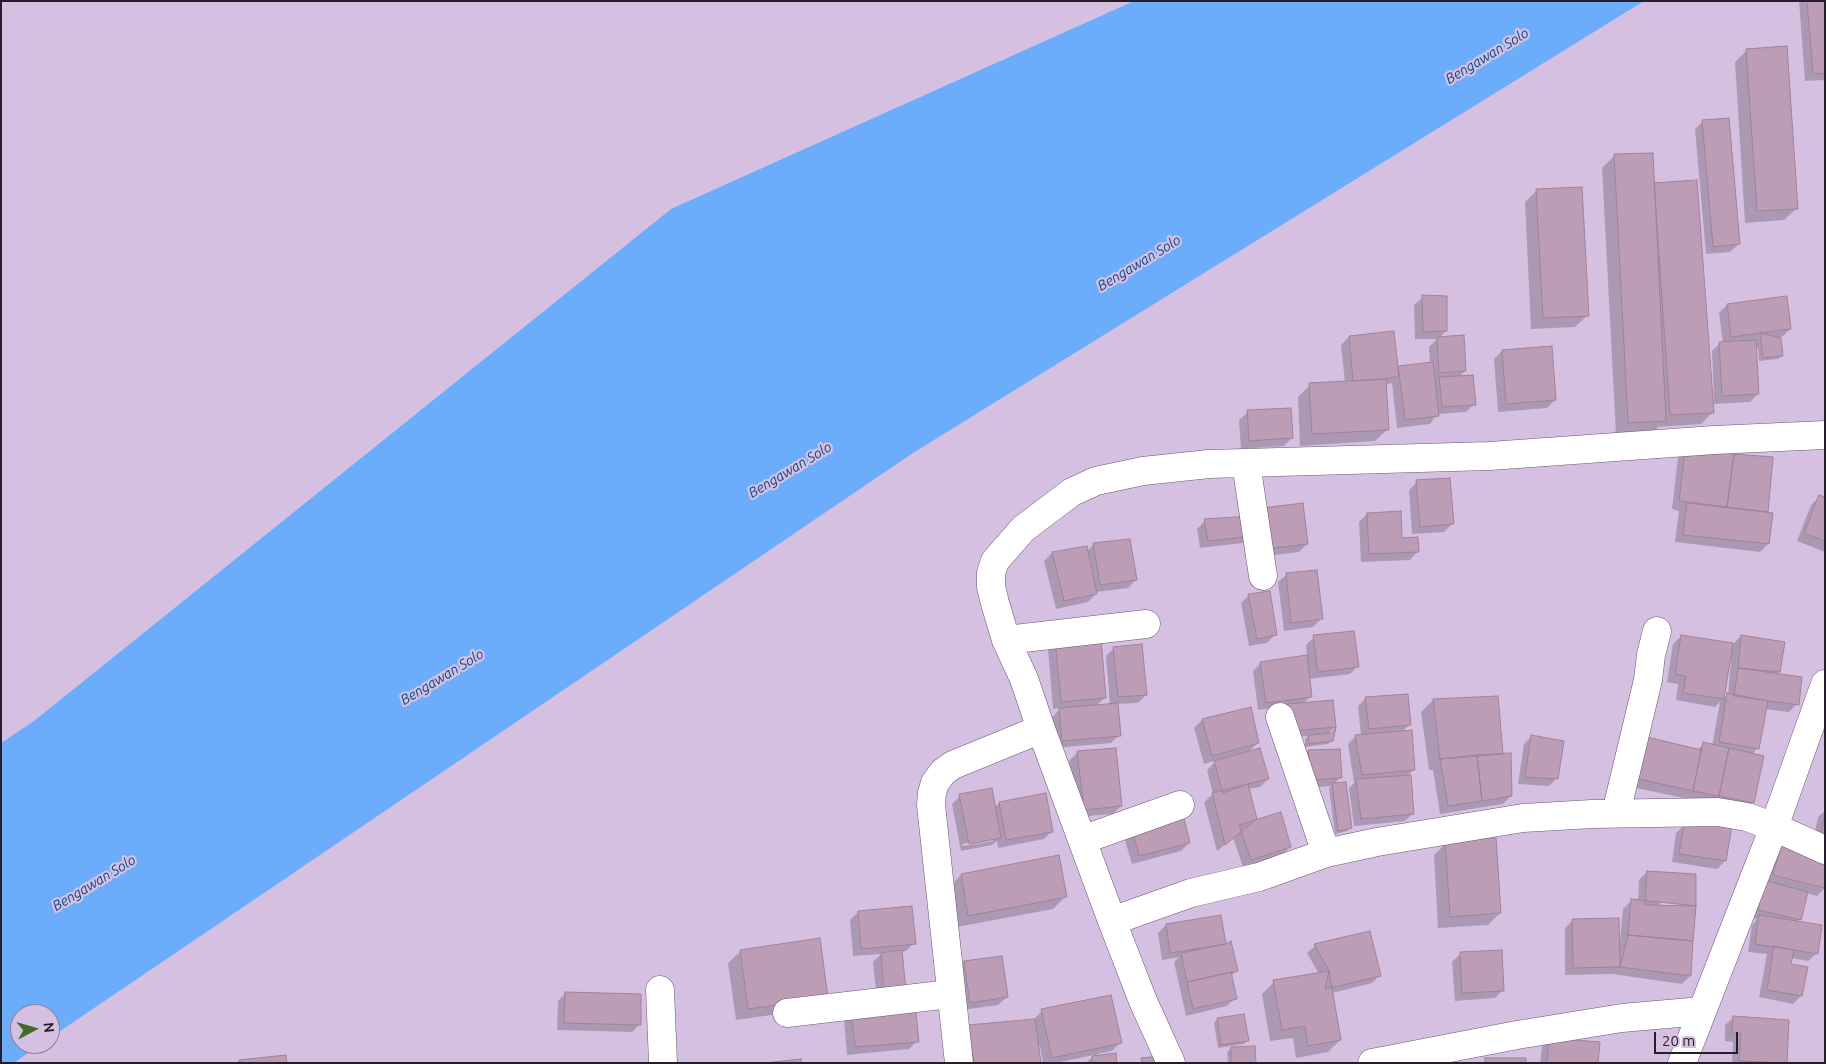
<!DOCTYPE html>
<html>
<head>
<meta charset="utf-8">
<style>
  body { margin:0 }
  #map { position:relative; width:1826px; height:1064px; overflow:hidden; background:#d6c0e2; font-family:Ubuntu,sans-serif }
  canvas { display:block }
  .frame { position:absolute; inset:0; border:2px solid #251d2a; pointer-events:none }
  .north { position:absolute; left:10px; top:1004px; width:50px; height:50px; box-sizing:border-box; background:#d6c0e2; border:1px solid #8f7f98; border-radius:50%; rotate:84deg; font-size:14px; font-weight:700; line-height:20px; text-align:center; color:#251d2a }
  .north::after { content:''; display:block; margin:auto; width:18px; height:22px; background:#456c26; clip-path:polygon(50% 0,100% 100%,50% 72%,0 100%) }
  .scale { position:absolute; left:1654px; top:1032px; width:84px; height:22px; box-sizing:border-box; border:2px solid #251d2a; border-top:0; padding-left:6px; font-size:15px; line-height:18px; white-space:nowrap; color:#251d2a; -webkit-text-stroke:4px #d6c0e2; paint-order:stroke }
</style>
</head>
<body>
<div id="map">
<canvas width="1826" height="1064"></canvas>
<div class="frame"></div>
<div class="north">N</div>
<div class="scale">20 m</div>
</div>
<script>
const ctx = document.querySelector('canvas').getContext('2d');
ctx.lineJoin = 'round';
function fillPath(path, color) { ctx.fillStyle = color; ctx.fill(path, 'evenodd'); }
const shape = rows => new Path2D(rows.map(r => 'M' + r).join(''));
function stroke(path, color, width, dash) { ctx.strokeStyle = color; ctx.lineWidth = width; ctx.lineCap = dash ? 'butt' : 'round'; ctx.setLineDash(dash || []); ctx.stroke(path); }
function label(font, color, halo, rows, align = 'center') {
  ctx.font = font + ' Ubuntu,sans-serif'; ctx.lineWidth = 4.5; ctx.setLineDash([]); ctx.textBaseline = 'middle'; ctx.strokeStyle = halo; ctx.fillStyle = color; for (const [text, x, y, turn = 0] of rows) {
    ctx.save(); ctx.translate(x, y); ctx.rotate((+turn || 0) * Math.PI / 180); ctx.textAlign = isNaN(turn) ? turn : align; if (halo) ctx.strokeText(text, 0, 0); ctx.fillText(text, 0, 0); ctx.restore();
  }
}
fillPath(shape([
  [1134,1,1644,1,913,453,50,1038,50,1014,20,1014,20,1044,41,1044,14,1063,1,1063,1,743,34,721,671,209]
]), '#6badfb');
fillPath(shape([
  [1799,1,1825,1,1825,80,1805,81],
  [1747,50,1797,208,1784,220,1745,223,1735,62],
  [1703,121,1739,244,1730,252,1706,254,1695,129],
  [1614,156,1653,184,1712,403,1714,403,1712,351,1720,343,1723,343,1719,313,1727,305,1790,329,1782,337,1775,338,1782,356,1778,359,1759,361,1758,348,1756,348,1758,394,1750,402,1712,404,1713,412,1701,424,1658,427,1653,433,1616,435,1602,168],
  [1537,190,1588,315,1575,327,1531,329,1525,202],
  [1423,297,1446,331,1439,338,1465,371,1459,377,1474,404,1466,412,1437,414,1430,424,1397,428,1392,383,1385,385,1388,429,1375,441,1300,446,1298,397,1310,385,1345,383,1341,345,1349,337,1397,367,1430,363,1429,347,1437,339,1415,339,1414,305],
  [1502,351,1555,400,1547,408,1498,412,1494,359],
  [1248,412,1292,438,1284,446,1241,449,1239,420],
  [1686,449,1772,458,1767,514,1768,544,1760,552,1675,542,1679,511,1672,509,1678,457],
  [1417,482,1452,524,1444,532,1412,534,1409,490],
  [1819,497,1825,499,1825,552,1797,541,1811,505],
  [1367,514,1401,539,1418,551,1410,560,1361,562,1359,522],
  [1254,517,1307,544,1299,552,1258,557],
  [1205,521,1251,535,1243,543,1200,548,1197,529],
  [1094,544,1136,580,1128,588,1096,592,1096,594,1088,602,1056,609,1044,561,1052,553,1087,551],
  [1287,574,1321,619,1313,627,1284,631,1278,582],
  [1249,595,1275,635,1267,643,1249,646,1241,603],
  [1681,636,1733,644,1741,636,1779,672,1776,675,1797,704,1789,712,1765,709,1758,748,1752,754,1753,803,1745,811,1622,785,1697,750,1704,744,1712,746,1720,702,1715,707,1676,700,1678,684,1667,682,1673,644],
  [1729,661,1731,661,1728,695,1723,699],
  [1314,637,1358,666,1350,674,1309,679,1311,696,1303,704,1335,727,1327,735,1332,741,1328,744,1305,747,1305,740,1308,736,1284,738,1287,706,1258,710,1253,671,1261,663,1307,656,1306,645],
  [1056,641,1105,697,1096,706,1110,705,1106,656,1114,648,1146,695,1138,703,1117,704,1119,735,1111,743,1054,748,1051,718,1061,708,1053,709,1048,649],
  [1366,698,1410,724,1402,732,1414,769,1408,776,1413,813,1405,821,1354,826,1349,788,1354,783,1348,744,1356,736,1361,736,1358,706],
  [1497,698,1502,753,1511,796,1503,804,1440,814,1433,770,1429,770,1421,712,1433,700],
  [1202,720,1258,743,1247,753,1268,779,1260,787,1248,789,1256,821,1290,847,1282,855,1243,867,1233,838,1217,851,1204,802,1213,794,1207,770,1217,760,1204,764,1194,728],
  [1532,736,1557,778,1549,786,1518,784,1524,744],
  [1115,750,1121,806,1113,814,1076,817,1069,761,1077,753],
  [1308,751,1340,778,1334,784,1351,827,1347,831,1335,834,1329,788,1332,786,1303,788,1300,759],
  [1045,795,1052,831,1044,839,998,848,997,841,992,845,961,851,952,804,960,796,994,808,999,803],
  [993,838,993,841,963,846,962,844],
  [1825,811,1825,888,1817,896,1807,893,1800,919,1797,922,1817,953,1808,961,1791,958,1790,965,1801,996,1793,1004,1759,997,1767,954,1748,952,1752,925,1757,919,1751,918,1782,844,1811,852,1818,817],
  [1704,816,1725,861,1717,869,1672,862,1676,833,1684,825],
  [1132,829,1189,843,1181,851,1132,864,1124,837],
  [1446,843,1500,913,1488,925,1438,928,1434,855],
  [1647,872,1690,976,1682,984,1612,974,1565,975,1565,928,1573,920,1620,941,1623,909,1631,901,1638,901,1639,880],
  [961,875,1065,897,1053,909,957,927,949,887],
  [858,912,914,943,906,951,901,952,905,991,877,1001,873,962,881,954,853,956,850,920],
  [1220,917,1225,946,1237,970,1230,977,1235,998,1227,1006,1186,1016,1174,962,1179,957,1162,960,1158,933,1166,925],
  [1315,946,1380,975,1372,983,1332,993,1340,1040,1328,1052,1296,1058,1293,1038,1270,1041,1262,994,1274,982,1319,974,1307,953],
  [741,951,814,1009,736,1020,728,963],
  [1460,954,1503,990,1495,998,1455,1001,1452,962],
  [964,962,1007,997,998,1005,962,1010,956,970],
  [566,993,640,1024,632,1032,557,1030,558,1001],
  [852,1011,917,1041,909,1049,847,1055,844,1019],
  [1042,1011,1120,1043,1112,1051,1097,1054,1097,1056,1116,1063,1086,1063,1094,1055,1056,1063,1043,1063,1040,1046,1038,1046,1040,1063,965,1063,960,1034,1034,1020,1034,1019],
  [1734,1017,1785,1063,1732,1063,1733,1042,1725,1041,1725,1025],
  [1217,1019,1247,1040,1244,1044,1218,1048,1214,1023],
  [1550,1039,1597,1063,1540,1063,1542,1047],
  [1231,1048,1255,1063,1228,1063,1227,1052]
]), '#0003');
const building = shape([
  [1807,1,1825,1,1825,73,1813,74,1807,1],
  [1787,46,1798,209,1757,211,1746,49,1787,46],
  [1729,118,1740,244,1713,247,1702,120,1729,118],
  [1653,153,1666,421,1628,423,1614,154,1653,153],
  [1697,180,1714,413,1670,415,1654,183,1697,180],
  [1582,187,1589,316,1543,318,1536,189,1582,187],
  [1422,295,1447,296,1447,331,1423,332,1422,295],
  [1787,296,1791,329,1731,337,1727,304,1787,296],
  [1394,331,1399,376,1386,379,1353,381,1349,336,1394,331],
  [1760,333,1781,338,1783,356,1763,358,1760,333],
  [1464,335,1466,371,1439,373,1437,337,1464,335],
  [1756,340,1759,394,1722,396,1719,342,1756,340],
  [1552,346,1556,400,1506,404,1502,350,1552,346],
  [1433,362,1439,416,1405,420,1398,366,1433,362],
  [1473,375,1476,405,1442,407,1439,377,1473,375],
  [1386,379,1389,430,1312,434,1309,383,1386,379],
  [1291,408,1293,438,1249,441,1247,410,1291,408],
  [1685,448,1734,454,1727,507,1679,501,1685,448],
  [1734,454,1773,457,1768,512,1727,507,1734,454],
  [1450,478,1454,524,1420,527,1416,480,1450,478],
  [1819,495,1825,497,1825,541,1804,533,1819,495],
  [1303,503,1308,544,1266,549,1262,508,1303,503],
  [1687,503,1773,513,1769,544,1683,535,1687,503],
  [1401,511,1402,538,1418,537,1419,552,1369,554,1367,513,1401,511],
  [1251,516,1253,536,1208,541,1204,519,1251,516],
  [1130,539,1137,580,1100,585,1093,543,1130,539],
  [1087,546,1097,594,1064,601,1052,552,1087,546],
  [1317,570,1323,619,1291,623,1286,573,1317,570],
  [1270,591,1277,635,1257,639,1248,594,1270,591],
  [1354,631,1359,667,1318,672,1313,635,1354,631],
  [1681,635,1733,643,1724,699,1683,693,1686,676,1675,674,1681,635],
  [1741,635,1785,642,1780,672,1738,668,1741,635],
  [1101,638,1106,698,1061,702,1055,640,1101,638],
  [1142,644,1147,695,1118,697,1113,647,1142,644],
  [1307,655,1312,697,1266,703,1260,662,1307,655],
  [1738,668,1802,677,1799,705,1734,696,1738,668],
  [1727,693,1768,701,1759,749,1719,742,1727,693],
  [1408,694,1411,725,1369,729,1365,697,1408,694],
  [1498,696,1503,754,1440,759,1433,699,1498,696],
  [1333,700,1336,727,1292,731,1287,704,1333,700],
  [1118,703,1121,736,1062,741,1059,708,1118,703],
  [1251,707,1259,743,1212,756,1202,719,1251,707],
  [1336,727,1333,741,1309,744,1308,735,1332,733,1336,727],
  [1412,730,1415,770,1362,775,1355,735,1412,730],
  [1531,735,1564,741,1558,779,1525,777,1531,735],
  [1639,735,1701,750,1693,791,1629,777,1639,735],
  [1703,742,1729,748,1719,796,1693,791,1703,742],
  [1116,748,1122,806,1084,810,1077,751,1116,748],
  [1260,748,1269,779,1248,784,1223,793,1214,761,1260,748],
  [1729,748,1764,756,1754,803,1719,796,1729,748],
  [1340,749,1342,778,1311,780,1308,750,1340,749],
  [1511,753,1512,796,1482,801,1477,755,1511,753],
  [1477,755,1482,801,1448,806,1440,759,1477,755],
  [1411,775,1414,814,1361,819,1356,779,1411,775],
  [1346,782,1352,828,1338,831,1332,783,1346,782],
  [1248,784,1257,819,1225,845,1212,793,1248,784],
  [992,788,1001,838,969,844,959,794,992,788],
  [1046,793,1053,832,1006,840,999,802,1046,793],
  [1281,812,1291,847,1251,860,1239,825,1281,812],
  [1183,814,1190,843,1139,856,1132,828,1183,814],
  [1825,814,1825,848,1818,846,1825,814],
  [1704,815,1733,820,1726,861,1679,854,1684,824,1702,827,1704,815],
  [1496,838,1501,913,1450,917,1445,841,1496,838],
  [1782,842,1825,854,1825,888,1773,875,1782,842],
  [1059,855,1067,897,968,916,961,874,1059,855],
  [1647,871,1696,874,1696,906,1645,905,1647,871],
  [1763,880,1808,892,1801,920,1758,910,1763,880],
  [1631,899,1696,906,1693,941,1628,935,1631,899],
  [912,906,916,944,861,949,858,911,912,906],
  [1221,915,1226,944,1170,953,1166,924,1221,915],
  [1759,915,1822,925,1818,954,1755,944,1759,915],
  [1619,918,1620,967,1573,968,1572,919,1619,918],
  [1370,931,1381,976,1325,989,1329,971,1314,944,1370,931],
  [1628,935,1693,941,1691,976,1620,967,1628,935],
  [820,938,828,998,748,1009,740,950,820,938],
  [1231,941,1238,971,1187,982,1181,953,1226,944,1231,941],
  [1774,946,1794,950,1791,964,1808,967,1802,996,1767,990,1774,946],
  [902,950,906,991,884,993,881,953,902,950],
  [1502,950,1504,991,1462,993,1460,952,1502,950],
  [1002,956,1008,997,970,1003,964,961,1002,956],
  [1329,971,1341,1040,1308,1046,1305,1026,1282,1030,1273,980,1329,971],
  [1231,972,1237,999,1193,1009,1187,982,1231,972],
  [565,992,641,994,641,1025,564,1023,565,992],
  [1111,995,1122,1043,1052,1058,1041,1009,1111,995],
  [915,1004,919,1042,855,1047,851,1010,915,1004],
  [1244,1014,1249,1041,1221,1045,1217,1018,1244,1014],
  [1733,1016,1789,1020,1787,1063,1739,1061,1741,1034,1732,1033,1733,1016],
  [1035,1019,1041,1063,974,1063,968,1025,1035,1019],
  [1549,1038,1600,1042,1598,1063,1547,1063,1549,1038],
  [1255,1046,1256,1063,1231,1063,1231,1047,1255,1046],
  [1116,1053,1117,1063,1093,1063,1092,1056,1116,1053],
  [286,1055,287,1063,239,1063,239,1060,286,1055],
  [1161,1056,1162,1063,1142,1063,1141,1058,1161,1056],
  [1485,1058,1526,1058,1526,1063,1485,1063,1485,1058],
  [801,1059,801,1063,764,1063,801,1059]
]);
fillPath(building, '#bd9cb6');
stroke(building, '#a1819a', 1);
const minor = shape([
  [1246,463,1263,576],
  [1006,640,1146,624],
  [1280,717,1326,853],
  [1616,813,1648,680,1651,655,1657,631],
  [1082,840,1180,805],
  [1112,921,1191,893,1259,877,1326,853,1377,842,1523,818,1592,814,1718,812,1747,817,1774,827,1825,850],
  [660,990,663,1063],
  [787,1013,950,994],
  [959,1063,931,805,932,793,935,783,943,772,953,765,1041,729],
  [1171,1063,1143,1001,1112,921,1041,729,1024,679,1006,640,995,603,991,587,991,573,995,561,1023,529,1072,492,1096,481,1143,471,1209,464,1490,456,1714,440,1825,435],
  [1372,1063,1517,1035,1622,1018,1702,1011],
  [1682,1063,1774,827,1825,684]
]);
stroke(minor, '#675472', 29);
stroke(minor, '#fff', 28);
label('italic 14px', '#00498d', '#d6c0e2', [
  ["Bengawan Solo",1487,56,-31],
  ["Bengawan Solo",1139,263,-31],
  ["Bengawan Solo",790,470,-31],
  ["Bengawan Solo",442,677,-31],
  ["Bengawan Solo",94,883,-31]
]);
</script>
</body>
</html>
